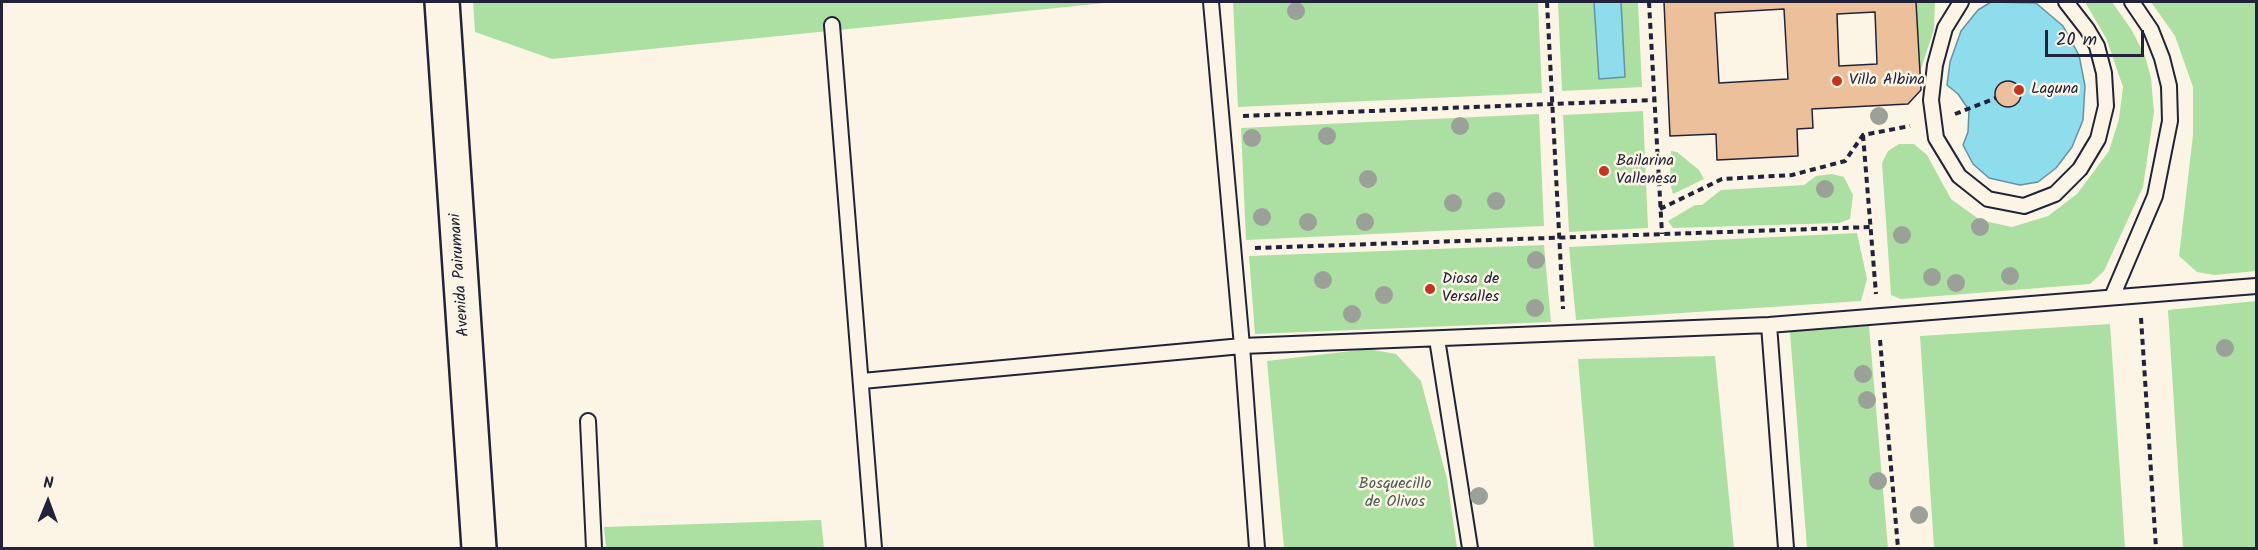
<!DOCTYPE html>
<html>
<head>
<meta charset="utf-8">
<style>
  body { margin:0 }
  #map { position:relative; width:2258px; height:550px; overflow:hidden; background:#fcf5e5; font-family:Kalam,sans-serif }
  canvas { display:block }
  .frame { position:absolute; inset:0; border:3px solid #22223b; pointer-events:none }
  .north { position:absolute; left:18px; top:472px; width:60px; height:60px; -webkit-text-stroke:4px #fcf5e5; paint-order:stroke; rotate:1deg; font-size:16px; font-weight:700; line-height:24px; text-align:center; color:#22223b }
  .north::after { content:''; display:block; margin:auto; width:21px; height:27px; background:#22223b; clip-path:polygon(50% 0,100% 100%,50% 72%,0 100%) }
  .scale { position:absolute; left:2045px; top:30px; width:99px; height:27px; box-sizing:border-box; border:3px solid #22223b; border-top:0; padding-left:8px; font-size:18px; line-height:21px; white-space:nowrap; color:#22223b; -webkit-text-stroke:4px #fcf5e5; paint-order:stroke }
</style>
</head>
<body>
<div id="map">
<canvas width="2258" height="550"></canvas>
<div class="frame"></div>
<div class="north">N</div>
<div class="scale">20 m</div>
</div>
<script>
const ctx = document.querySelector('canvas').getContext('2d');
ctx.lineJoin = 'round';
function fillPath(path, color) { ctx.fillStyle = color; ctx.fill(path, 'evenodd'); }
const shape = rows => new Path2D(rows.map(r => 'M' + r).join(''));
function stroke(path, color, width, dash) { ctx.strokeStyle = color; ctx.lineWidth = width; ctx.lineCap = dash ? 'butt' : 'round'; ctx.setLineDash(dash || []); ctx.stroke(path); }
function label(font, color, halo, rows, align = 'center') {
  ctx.font = font + ' Kalam,sans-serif'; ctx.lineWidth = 5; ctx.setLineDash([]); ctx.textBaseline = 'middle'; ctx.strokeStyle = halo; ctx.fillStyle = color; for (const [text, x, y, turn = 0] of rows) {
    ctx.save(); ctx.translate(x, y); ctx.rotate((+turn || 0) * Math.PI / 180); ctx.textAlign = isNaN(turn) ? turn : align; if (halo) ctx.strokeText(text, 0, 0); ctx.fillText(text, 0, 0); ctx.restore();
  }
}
fillPath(shape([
  [473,2,1115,2,552,59,475,32],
  [1233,2,1538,2,1542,93,1238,107],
  [1558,2,1594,2,1599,79,1625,77,1621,2,1638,2,1642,87,1562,91],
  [1916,2,1935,2,1934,29,1920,72],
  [2085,2,2112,2,2131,29,2145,56,2151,78,2154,112,2143,187,2104,271,2090,284,1901,299,1891,295,1882,163,1888,151,1899,144,1914,144,1927,155,1951,199,1980,220,2012,227,2048,216,2077,194,2109,151,2119,119,2123,87,2106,38],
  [2151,2,2256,2,2256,271,2214,275,2197,272,2179,256,2193,135,2193,87,2175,36],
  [1643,111,1648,228,1569,232,1563,115],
  [1539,114,1544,226,1246,240,1241,128],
  [1671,151,1677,152,1699,170,1704,179,1673,194,1670,183],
  [1832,174,1844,177,1853,195,1850,219,1839,223,1673,228,1668,221,1695,205,1702,205,1721,190,1804,185,1816,176],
  [1857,233,1867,279,1861,301,1576,320,1569,247],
  [1544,245,1551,322,1255,334,1249,256],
  [2256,301,2256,548,2183,548,2168,310],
  [2110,324,2125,548,1934,548,1920,336],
  [1869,326,1888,548,1807,548,1790,332],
  [1368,349,1396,354,1421,381,1447,479,1457,548,1284,548,1267,361],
  [1715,356,1734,548,1594,548,1578,359],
  [821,520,824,548,606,548,604,527]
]), '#abe0a2');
const water = shape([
  [1594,2,1621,2,1625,77,1599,79,1594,2],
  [1991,2,2036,3,2063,26,2079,55,2085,86,2083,120,2072,147,2056,168,2038,182,2020,185,1989,178,1973,164,1963,145,1968,132,1969,110,1958,94,1947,85,1950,62,1961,31,1978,10,1991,2]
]);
fillPath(water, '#8eddec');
stroke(water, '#6392a5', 1.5);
const building = shape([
  [1664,2,1916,2,1921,90,1908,104,1812,109,1813,128,1797,129,1798,156,1717,160,1716,134,1670,136,1664,2],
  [1784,9,1788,79,1719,83,1715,13,1784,9],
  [1875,12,1877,64,1839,66,1837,14,1875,12],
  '1995 94a13 13 0 1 1 26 0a13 13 0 1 1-26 0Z'
]);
fillPath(building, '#edc09c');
stroke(building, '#22223b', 1.5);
const service = shape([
  [1211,2,1242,346,1257,548],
  [1961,2,1945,28,1935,65,1931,100,1936,138,1959,176,1988,199,2024,206,2055,194,2080,169,2098,139,2106,106,2104,73,2097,46,2087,29,2066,2],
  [832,25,874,548],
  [2112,297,2155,196,2170,121,2169,86,2162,58,2151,30,2132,2],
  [1769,325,1786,548],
  [1437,339,1470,548],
  [862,381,1242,346,1769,325,2256,286],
  [588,421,594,548]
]);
const secondary = shape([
  [442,2,479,548]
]);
stroke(service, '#22223b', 18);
stroke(secondary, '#22223b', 38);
stroke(shape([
  [1547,2,1563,309],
  [1649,2,1662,234],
  [1955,114,1996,98],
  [1243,116,1655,100],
  [1863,135,1876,294],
  [1660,209,1722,179,1792,175,1845,161,1863,135,1910,126],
  [1255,248,1871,227],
  [2141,318,2156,548],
  [1880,340,1898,548]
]), '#22223b', 4, [6, 4.5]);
stroke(service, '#fcf5e5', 14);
stroke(secondary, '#fcf5e5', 33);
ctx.fillStyle = '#9ba099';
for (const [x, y] of [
  [1296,11],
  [1879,116],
  [1460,126],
  [1327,136],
  [1252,138],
  [1368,179],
  [1825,189],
  [1496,201],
  [1453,203],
  [1262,217],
  [1308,222],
  [1365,222],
  [1980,227],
  [1902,235],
  [1536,260],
  [2010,276],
  [1932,277],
  [1323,280],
  [1956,283],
  [1384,295],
  [1535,308],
  [1352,314],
  [2225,348],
  [1863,374],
  [1867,400],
  [1878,481],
  [1479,496],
  [1919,515]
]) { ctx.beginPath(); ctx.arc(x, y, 9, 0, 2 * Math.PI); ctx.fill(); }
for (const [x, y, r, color] of [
  [1837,81,6,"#c8321e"],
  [2019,90,6,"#c8321e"],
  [1604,171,6,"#c8321e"],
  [1430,289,6,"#c8321e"]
]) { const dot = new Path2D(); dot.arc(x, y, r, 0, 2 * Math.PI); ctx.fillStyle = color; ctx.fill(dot); stroke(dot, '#fcf5e5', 2); }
label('16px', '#22223b', '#fcf5e5', [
  ["Villa Albina",1849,81],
  ["Laguna",2031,90],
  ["Bailarina",1616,162],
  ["Vallenesa",1616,180],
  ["Diosa de",1442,280],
  ["Versalles",1442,298]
], 'left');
label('16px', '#22223b', '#fcf5e5', [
  ["Avenida Pairumani",461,275,-94]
]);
label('16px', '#4b5b5a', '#fcf5e5', [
  ["Bosquecillo",1395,485],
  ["de Olivos",1395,503]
]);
</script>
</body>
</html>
